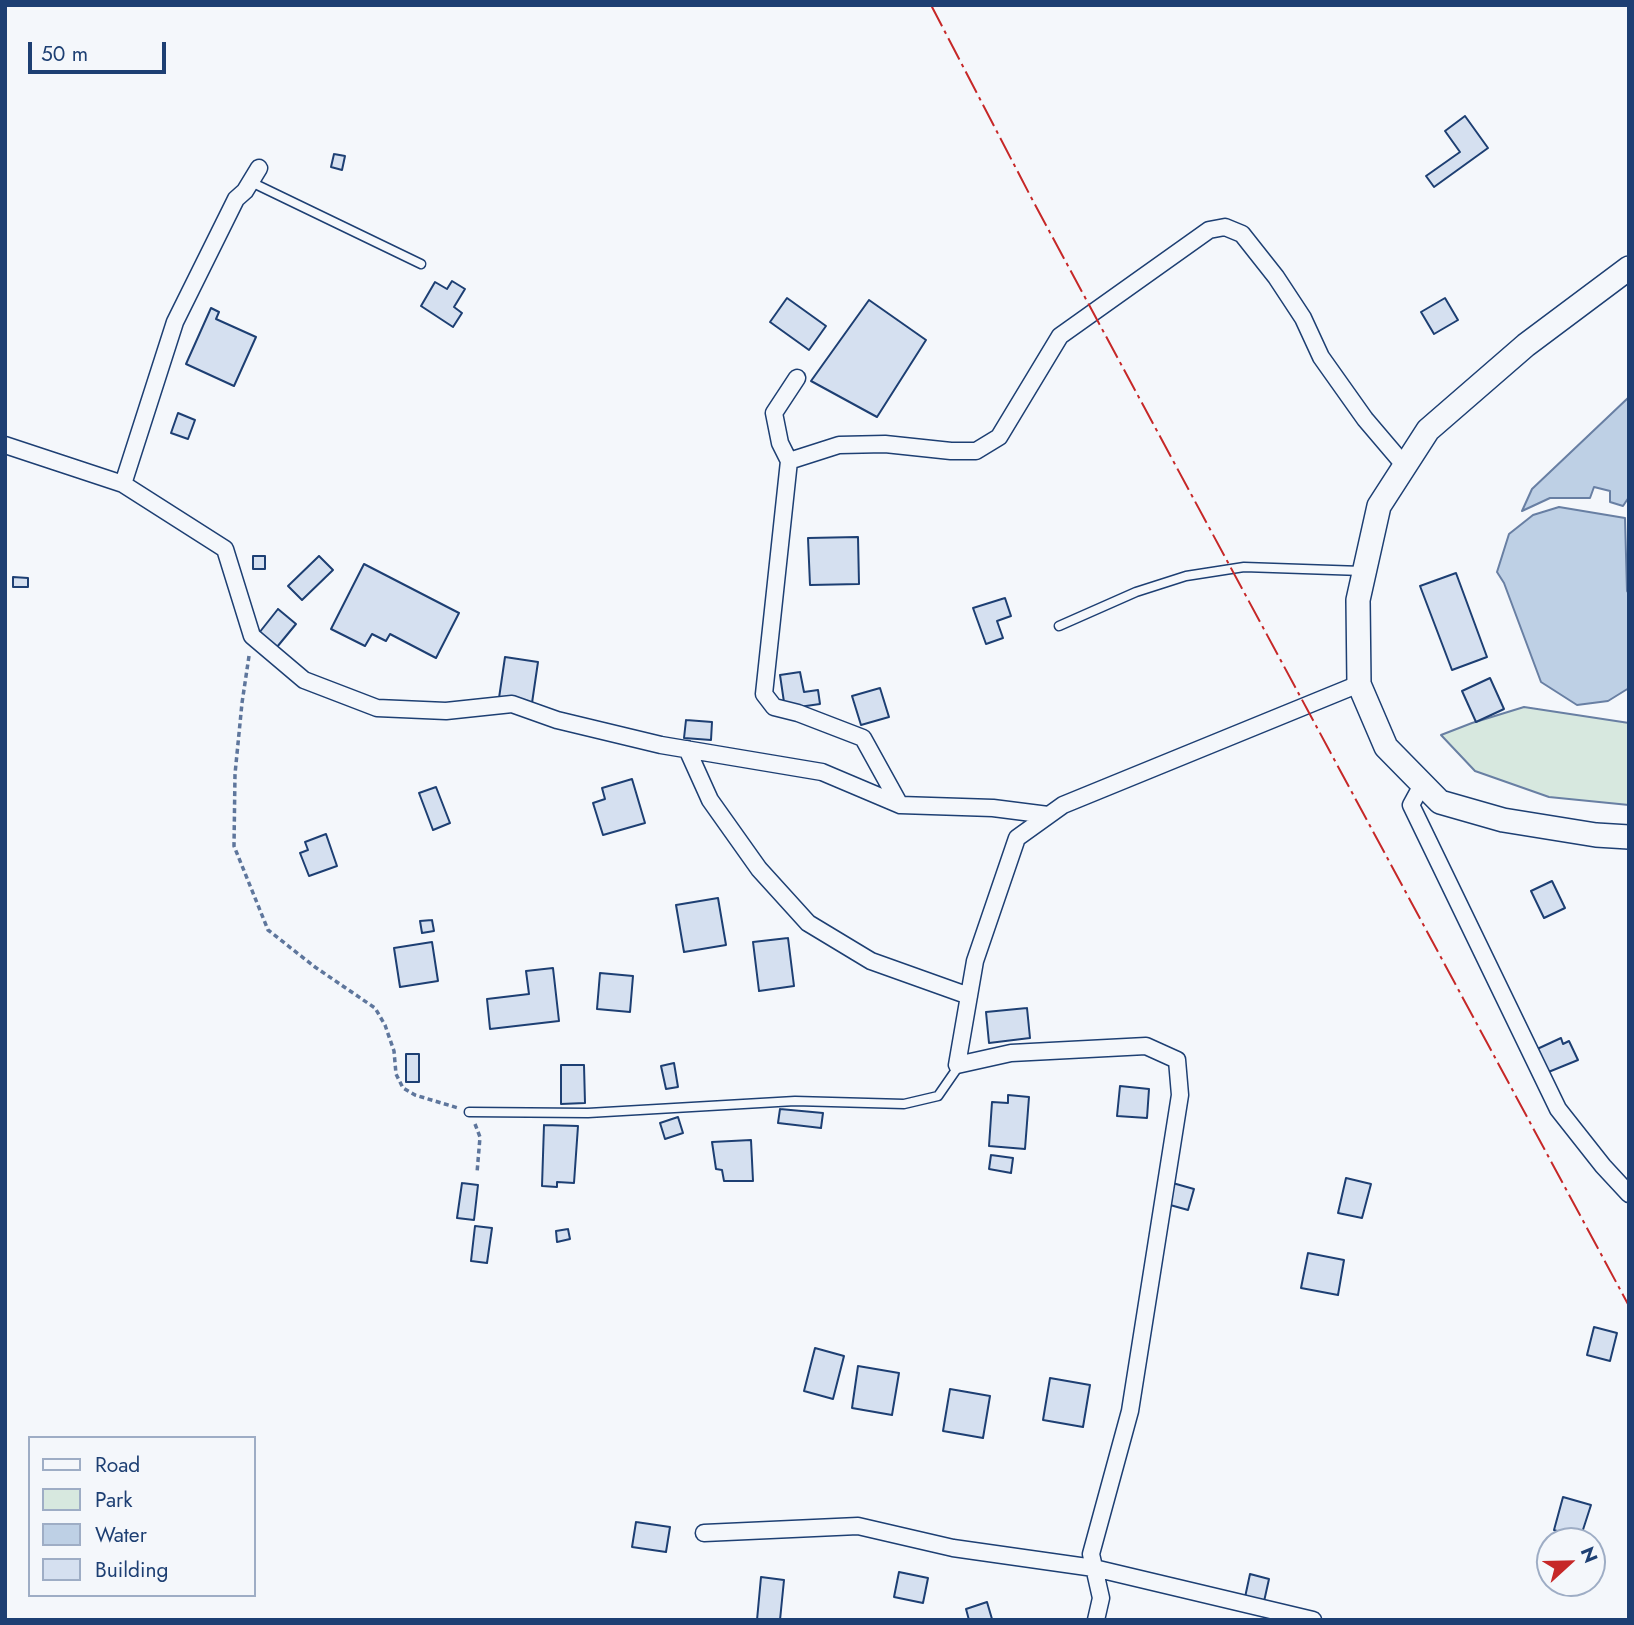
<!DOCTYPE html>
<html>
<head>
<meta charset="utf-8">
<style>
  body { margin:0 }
  #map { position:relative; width:1634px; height:1625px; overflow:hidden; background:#f4f7fb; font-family:Jost,sans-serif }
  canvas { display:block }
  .frame { position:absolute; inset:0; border:7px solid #1d3f73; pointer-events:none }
  .legend { position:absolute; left:28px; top:1436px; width:228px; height:161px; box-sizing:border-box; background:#f4f7fb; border:2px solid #9eadc5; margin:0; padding:9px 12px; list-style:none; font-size:21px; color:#1d3f73 }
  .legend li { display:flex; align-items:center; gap:14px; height:35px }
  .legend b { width:35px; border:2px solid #9eadc5 }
  .north { position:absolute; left:1536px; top:1527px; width:70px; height:70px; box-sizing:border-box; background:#f4f7fb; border:2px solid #9eadc5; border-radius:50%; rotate:68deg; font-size:19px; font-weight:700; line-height:28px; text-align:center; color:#1d3f73 }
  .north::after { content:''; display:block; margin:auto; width:24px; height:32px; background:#c62828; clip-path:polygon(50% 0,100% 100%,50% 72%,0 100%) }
  .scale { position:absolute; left:28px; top:42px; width:138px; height:32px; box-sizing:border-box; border:4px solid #1d3f73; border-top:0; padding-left:9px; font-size:21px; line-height:24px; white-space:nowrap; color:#1d3f73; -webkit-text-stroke:5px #f4f7fb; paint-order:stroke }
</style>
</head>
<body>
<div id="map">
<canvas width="1634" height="1625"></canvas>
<div class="frame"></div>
<ul class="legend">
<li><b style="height:9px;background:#f4f7fb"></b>Road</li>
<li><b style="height:19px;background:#d7e8df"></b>Park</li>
<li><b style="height:19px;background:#bed0e5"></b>Water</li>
<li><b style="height:19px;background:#d5e0f0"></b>Building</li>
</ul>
<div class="north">N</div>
<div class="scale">50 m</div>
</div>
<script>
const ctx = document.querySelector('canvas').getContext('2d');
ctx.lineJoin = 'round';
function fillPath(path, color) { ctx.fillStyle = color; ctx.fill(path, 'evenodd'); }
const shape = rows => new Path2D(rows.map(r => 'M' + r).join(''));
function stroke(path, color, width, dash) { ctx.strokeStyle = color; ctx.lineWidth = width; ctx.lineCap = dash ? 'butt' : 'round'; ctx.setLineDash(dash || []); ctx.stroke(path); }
const green = shape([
  [1524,707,1629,723,1629,805,1549,797,1475,771,1441,735,1472,723,1524,707]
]);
fillPath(green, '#d7e8df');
stroke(green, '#687fa3', 2);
const water = shape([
  [1629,397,1629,497,1623,506,1610,502,1610,491,1594,487,1590,498,1550,498,1522,511,1532,489,1629,397],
  [1559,507,1625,518,1627,591,1629,594,1629,688,1608,701,1577,705,1541,682,1504,583,1497,572,1509,534,1533,515,1559,507]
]);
fillPath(water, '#bed0e5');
stroke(water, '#687fa3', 2);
const building = shape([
  [1465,116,1488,148,1434,187,1426,176,1460,152,1445,131,1465,116],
  [334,154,345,156,342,170,331,167,334,154],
  [452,281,465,289,454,307,462,313,453,327,421,306,435,282,447,289,452,281],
  [787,298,826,326,809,350,770,322,787,298],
  [1445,298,1458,320,1434,334,1421,312,1445,298],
  [869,300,926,340,877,417,811,381,869,300],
  [211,308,219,312,216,319,256,337,234,386,186,364,211,308],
  [178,413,195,420,188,439,171,433,178,413],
  [858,537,859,584,810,585,808,538,858,537],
  [253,556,265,556,265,569,253,569,253,556],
  [319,556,333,570,302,600,288,586,319,556],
  [364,564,459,613,436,658,390,634,386,641,372,634,365,646,331,629,364,564],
  [1456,573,1487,657,1452,670,1420,586,1456,573],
  [13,577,28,578,28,587,13,587,13,577],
  [1005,598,1011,616,997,621,1003,638,986,644,973,608,1005,598],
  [278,609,296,624,277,647,259,633,278,609],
  [505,657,538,662,532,703,499,698,505,657],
  [800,672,804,692,818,690,820,704,785,709,780,675,800,672],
  [1490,678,1504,709,1476,722,1462,691,1490,678],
  [880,688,889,717,861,725,852,696,880,688],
  [686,720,712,722,711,740,684,738,686,720],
  [632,779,645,823,603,835,593,803,605,799,602,788,632,779],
  [436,787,450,823,433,830,419,793,436,787],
  [326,834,337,866,309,876,300,853,308,850,305,842,326,834],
  [1552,881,1565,908,1544,918,1531,891,1552,881],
  [718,898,726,945,684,952,676,905,718,898],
  [432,920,434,931,422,933,420,921,432,920],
  [788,938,794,986,759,991,753,942,788,938],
  [432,942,438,981,400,987,394,948,432,942],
  [553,968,559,1021,490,1029,487,999,529,994,526,971,553,968],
  [600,973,633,976,630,1012,597,1009,600,973],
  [1027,1008,1030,1038,989,1043,986,1012,1027,1008],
  [1561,1038,1563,1044,1569,1041,1578,1060,1546,1073,1535,1050,1561,1038],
  [406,1054,419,1054,419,1082,406,1082,406,1054],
  [674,1063,678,1087,666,1089,661,1066,674,1063],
  [561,1065,584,1065,585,1103,561,1104,561,1065],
  [1120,1086,1149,1089,1147,1118,1117,1116,1120,1086],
  [1008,1095,1029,1097,1025,1149,989,1146,992,1102,1008,1103,1008,1095],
  [780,1109,823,1113,821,1128,778,1123,780,1109],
  [678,1117,683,1133,665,1139,660,1123,678,1117],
  [544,1125,578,1126,574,1183,557,1182,557,1187,542,1186,544,1125],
  [751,1140,753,1181,724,1181,722,1170,716,1169,712,1142,751,1140],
  [991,1155,1013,1158,1011,1173,989,1169,991,1155],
  [1346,1178,1371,1184,1362,1218,1338,1213,1346,1178],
  [1169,1182,1194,1189,1188,1210,1163,1203,1169,1182],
  [462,1183,478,1185,474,1220,457,1218,462,1183],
  [475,1226,492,1228,487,1263,471,1261,475,1226],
  [568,1229,570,1239,557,1242,556,1231,568,1229],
  [1308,1253,1344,1260,1338,1295,1301,1288,1308,1253],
  [1594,1327,1617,1333,1610,1361,1587,1355,1594,1327],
  [815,1348,844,1356,833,1399,804,1391,815,1348],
  [858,1366,899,1373,892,1415,852,1408,858,1366],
  [1050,1378,1090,1385,1083,1427,1043,1420,1050,1378],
  [950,1389,990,1396,983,1438,943,1431,950,1389],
  [1563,1497,1591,1505,1580,1539,1554,1530,1563,1497],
  [636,1522,670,1527,666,1552,632,1547,636,1522],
  [899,1572,928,1578,923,1603,894,1597,899,1572],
  [1250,1574,1269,1579,1263,1606,1244,1602,1250,1574],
  [761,1577,784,1580,780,1620,757,1620,761,1577],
  [987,1602,992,1619,969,1620,966,1609,987,1602]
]);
fillPath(building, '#d5e0f0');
stroke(building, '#1d3f73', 2);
const lane = shape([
  [251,182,421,264],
  [1059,626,1136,592,1186,576,1244,567,1362,571],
  [469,1112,588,1113,795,1101,904,1104,938,1096,956,1070,957,1065]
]);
const street = shape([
  [797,378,774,413,780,443,789,461,764,694,774,707,798,713,863,738,900,805],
  [5,445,123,484,225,549,252,636,304,680,377,708,446,711,512,704,557,720,661,745,822,772,900,805,993,808,1048,815],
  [789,461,839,445,885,444,951,451,976,451,999,437,1060,336,1209,230,1225,227,1242,234,1276,277,1303,318,1321,357,1365,419,1405,466],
  [123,484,175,322,236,199,245,191,259,168],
  [687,749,710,800,759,869,808,923,871,961,969,996],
  [1423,783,1411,805,1558,1109,1603,1166,1629,1194],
  [704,1533,858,1526,953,1548,1094,1568,1313,1620],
  [1096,1620,1101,1598,1091,1554,1130,1411,1180,1095,1177,1060,1146,1046,1011,1053,957,1065,975,961,1017,838,1063,805,1359,684]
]);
const secondary = shape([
  [1629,268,1526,345,1428,430,1379,506,1358,600,1359,684,1386,747,1440,802,1503,820,1596,835,1629,837]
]);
stroke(lane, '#1d3f73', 11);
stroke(street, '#1d3f73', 19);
stroke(secondary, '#1d3f73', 26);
stroke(shape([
  [249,656,242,703,235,774,234,846,268,930,315,967,375,1008,385,1025,394,1051,396,1074,403,1088,415,1095,458,1108],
  [475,1124,480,1137,477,1173]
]), '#5e769c', 3.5, [5, 3.5]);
stroke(lane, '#f4f7fb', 8);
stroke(street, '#f4f7fb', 16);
stroke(secondary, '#f4f7fb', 23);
stroke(shape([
  [931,5,1033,201,1629,1306]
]), '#c62828', 2, [24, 5, 3.5, 5]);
</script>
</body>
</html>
